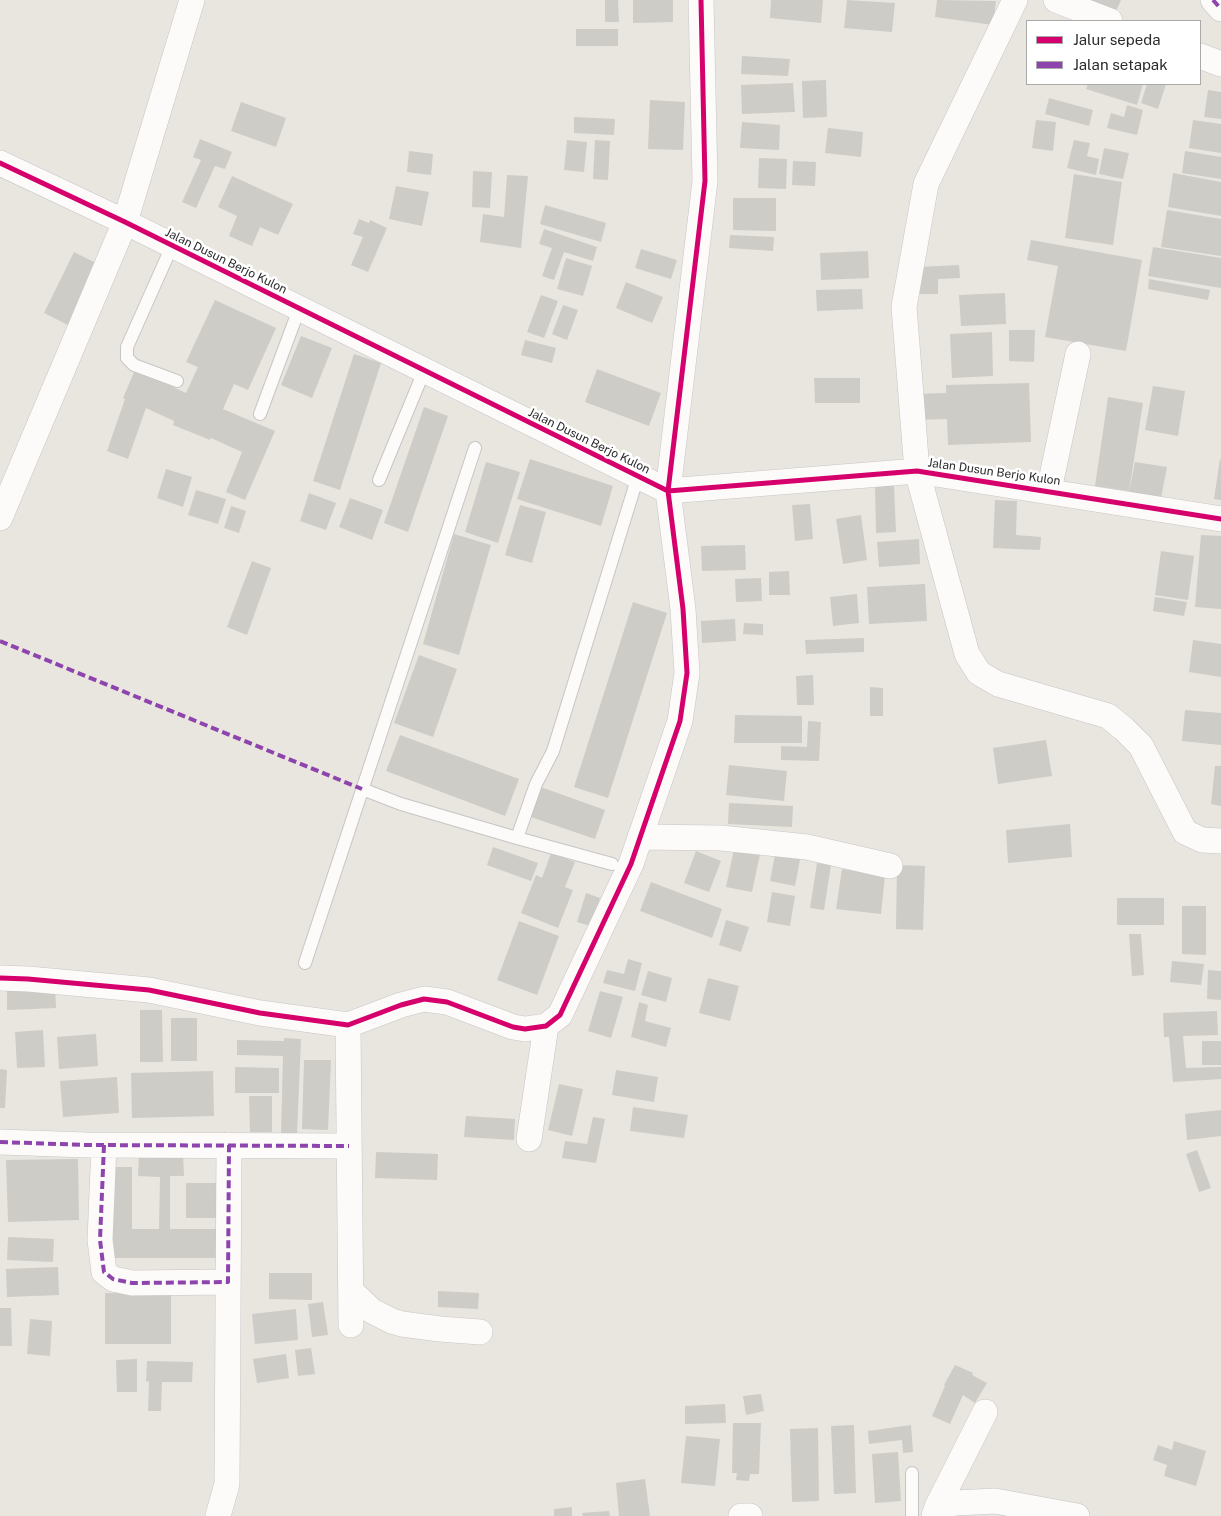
<!DOCTYPE html>
<html>
<head>
<meta charset="utf-8">
<style>
  body { margin:0 }
  #map { position:relative; width:1221px; height:1516px; overflow:hidden; background:#e9e6e0; font-family:"Public Sans",sans-serif }
  canvas { display:block }
  .legend { position:absolute; left:1026px; top:20px; width:175px; height:65px; box-sizing:border-box; background:#fff; border:1px solid #aaa; margin:0; padding:6px 9px; list-style:none; font-size:15px; color:#2b2b2b }
  .legend li { display:flex; align-items:center; gap:10px; height:25px }
  .legend b { width:25px; border:1px solid #aaa }
</style>
</head>
<body>
<div id="map">
<canvas width="1221" height="1516"></canvas>
<ul class="legend">
<li><b style="height:6px;background:#d6006c"></b>Jalur sepeda</li>
<li><b style="height:6px;background:#8e44ad"></b>Jalan setapak</li>
</ul>
</div>
<script>
const ctx = document.querySelector('canvas').getContext('2d');
ctx.lineJoin = 'round';
function fillPath(path, color) { ctx.fillStyle = color; ctx.fill(path, 'evenodd'); }
const shape = rows => new Path2D(rows.map(r => 'M' + r).join(''));
function stroke(path, color, width, dash) { ctx.strokeStyle = color; ctx.lineWidth = width; ctx.lineCap = dash ? 'butt' : 'round'; ctx.setLineDash(dash || []); ctx.stroke(path); }
function label(font, color, halo, rows, align = 'center') {
  ctx.font = font + ' "Public Sans",sans-serif'; ctx.lineWidth = 5; ctx.setLineDash([]); ctx.textBaseline = 'middle'; ctx.strokeStyle = halo; ctx.fillStyle = color; for (const [text, x, y, turn = 0] of rows) {
    ctx.save(); ctx.translate(x, y); ctx.rotate((+turn || 0) * Math.PI / 180); ctx.textAlign = isNaN(turn) ? turn : align; if (halo) ctx.strokeText(text, 0, 0); ctx.fillText(text, 0, 0); ctx.restore();
  }
}
fillPath(shape([
  [605,0,618,0,619,22,605,22],
  [633,0,673,0,673,22,633,23],
  [771,0,823,0,821,23,770,18],
  [847,0,895,3,892,32,844,28],
  [937,0,996,1,993,25,935,17],
  [1088,0,1121,0,1112,20],
  [576,29,618,29,618,46,576,46],
  [742,56,790,59,788,76,741,74],
  [826,80,827,117,803,118,802,81],
  [793,83,795,112,742,114,741,85],
  [1088,84,1143,84,1137,105,1086,89],
  [1147,84,1166,84,1158,109,1141,103],
  [1208,90,1221,92,1221,119,1204,117],
  [1049,98,1093,110,1089,126,1045,114],
  [650,100,685,102,683,150,648,149],
  [241,102,286,118,276,147,231,131],
  [1127,105,1143,110,1137,135,1107,128,1111,113,1124,117],
  [574,117,615,119,614,135,574,133],
  [1036,120,1056,122,1053,151,1032,148],
  [1193,120,1221,124,1221,153,1189,148],
  [742,122,780,125,779,150,740,148],
  [828,128,863,132,861,157,825,153],
  [200,139,232,152,225,169,215,166,196,208,182,202,201,160,193,157],
  [567,140,587,142,584,172,564,170],
  [595,140,610,141,608,180,593,179],
  [1074,140,1090,143,1087,156,1099,159,1096,175,1067,168],
  [1104,148,1129,153,1123,179,1099,174],
  [409,151,433,154,431,175,407,172],
  [1185,151,1221,157,1221,179,1182,173],
  [759,158,787,159,786,189,758,188],
  [793,161,816,162,815,186,792,185],
  [473,171,492,172,490,208,472,207],
  [1173,173,1221,182,1221,216,1168,207],
  [1074,174,1122,182,1113,245,1065,238],
  [507,175,528,176,521,248,480,242,483,214,504,217],
  [232,176,293,204,278,235,260,227,252,246,229,236,237,216,218,207],
  [396,186,429,192,422,226,389,219],
  [733,198,776,198,776,231,733,230],
  [545,205,606,223,601,242,540,224],
  [1167,210,1221,219,1221,256,1161,247],
  [359,219,369,223,370,220,387,228,368,272,351,265,363,237,353,234],
  [544,229,597,247,593,261,564,252,554,280,542,276,552,248,539,244],
  [730,235,774,237,773,251,729,248],
  [1031,240,1142,260,1126,351,1045,337,1058,266,1027,260],
  [1153,247,1221,258,1221,288,1148,276],
  [641,249,677,260,671,279,635,268],
  [868,251,869,278,821,280,820,253],
  [74,252,100,265,70,326,44,313],
  [566,258,592,266,583,296,557,289],
  [959,265,960,278,938,279,938,294,917,294,918,267],
  [1149,279,1210,290,1208,300,1148,289],
  [626,282,663,297,652,323,616,308],
  [862,289,863,309,817,311,816,290],
  [1005,293,1006,324,961,326,959,295],
  [541,295,558,301,544,338,527,332],
  [215,300,276,328,248,390,234,384,223,409,275,431,245,500,226,492,242,452,211,438,210,440,173,425,174,421,146,408,128,459,107,451,125,399,123,398,135,370,186,393,198,367,186,362],
  [563,305,578,310,567,340,552,334],
  [1009,330,1035,330,1034,362,1009,361],
  [992,332,993,376,952,378,950,334],
  [301,336,332,348,312,398,281,385],
  [525,340,556,348,552,363,521,355],
  [354,354,381,363,340,490,313,481],
  [597,369,661,393,649,426,585,402],
  [814,378,860,378,860,403,815,403],
  [1029,383,1031,442,948,445,947,419,917,420,916,394,946,393,946,385],
  [1153,386,1185,391,1178,436,1145,430],
  [1108,397,1143,403,1129,491,1095,486],
  [424,407,448,416,408,532,384,523],
  [530,459,613,486,601,526,517,499],
  [1220,459,1221,459,1221,500,1214,499],
  [486,462,520,472,498,543,465,532],
  [1135,462,1167,467,1161,498,1129,492],
  [166,469,192,477,183,507,157,498],
  [875,486,894,486,896,532,876,533],
  [196,490,226,499,218,524,188,515],
  [309,493,336,503,326,530,300,521],
  [350,498,383,510,372,540,339,527],
  [995,500,1017,501,1016,535,1041,537,1040,550,993,548],
  [810,504,813,539,795,541,792,505],
  [520,505,546,512,532,563,505,555],
  [231,506,246,511,239,533,224,528],
  [861,515,867,560,843,564,836,519],
  [454,534,491,545,459,655,423,644],
  [1201,535,1221,536,1221,609,1195,607],
  [919,539,920,564,879,567,877,542],
  [745,545,746,570,702,571,701,546],
  [1161,551,1194,556,1188,600,1155,595],
  [252,561,271,568,247,635,227,627],
  [789,571,790,595,769,595,769,572],
  [761,578,762,601,736,602,735,579],
  [925,584,927,621,869,624,867,587],
  [857,594,859,623,833,626,830,597],
  [1155,597,1187,602,1184,616,1153,611],
  [633,602,667,613,608,798,574,787],
  [735,619,736,641,702,643,701,621],
  [744,623,763,624,763,635,743,634],
  [864,638,864,652,806,654,805,640],
  [1193,640,1221,644,1221,677,1189,672],
  [419,655,457,669,433,737,394,723],
  [813,675,814,705,797,705,796,676],
  [870,687,883,688,883,716,870,716],
  [1185,710,1221,713,1221,745,1182,741],
  [735,715,802,716,802,743,734,743],
  [808,721,821,722,819,761,781,760,781,746,807,747],
  [400,735,519,779,505,816,386,771],
  [1046,740,1052,776,998,784,993,748],
  [729,765,787,771,784,801,726,795],
  [1215,766,1221,766,1221,806,1211,804],
  [538,786,605,810,595,839,528,816],
  [729,803,793,806,792,827,728,824],
  [1070,824,1072,857,1008,863,1006,830],
  [736,840,762,845,752,892,726,887],
  [777,844,802,849,795,886,770,881],
  [493,847,538,863,531,881,487,865],
  [696,851,721,861,709,892,684,883],
  [551,853,575,862,565,887,573,890,558,928,521,913,536,875,542,878],
  [817,863,831,865,824,910,810,908],
  [897,865,925,866,923,930,896,929],
  [842,869,885,875,881,914,836,909],
  [651,882,722,909,712,938,640,911],
  [772,892,795,896,790,926,767,922],
  [586,893,600,898,591,926,577,922],
  [1117,898,1164,898,1164,925,1117,925],
  [1182,906,1206,906,1206,955,1182,954],
  [726,920,749,927,741,952,719,945],
  [519,921,559,936,537,995,497,980],
  [1129,934,1141,934,1144,975,1132,976],
  [628,959,642,963,635,991,603,983,607,970,624,974],
  [1172,961,1204,964,1201,985,1170,982],
  [1208,970,1221,971,1221,1000,1207,999],
  [648,971,672,978,666,1002,641,995],
  [708,978,739,986,730,1021,699,1013],
  [55,986,56,1008,7,1010,7,988],
  [600,991,623,997,611,1038,588,1031],
  [639,1002,648,1005,645,1021,671,1028,666,1047,631,1037],
  [140,1010,162,1010,163,1062,140,1062],
  [1217,1011,1218,1035,1183,1036,1186,1068,1221,1067,1221,1079,1173,1082,1169,1037,1164,1037,1163,1013],
  [171,1018,197,1018,197,1061,171,1061],
  [43,1030,45,1067,17,1068,15,1032],
  [96,1034,98,1066,59,1069,57,1037],
  [284,1038,301,1039,297,1134,281,1134,283,1056,237,1055,237,1040,284,1041],
  [1202,1041,1221,1041,1221,1065,1202,1065],
  [304,1060,331,1060,328,1130,302,1129],
  [235,1067,279,1068,279,1093,235,1093],
  [0,1069,7,1070,5,1108,0,1108],
  [616,1070,658,1077,654,1102,612,1095],
  [213,1071,214,1116,132,1118,131,1073],
  [117,1077,119,1113,63,1117,60,1081],
  [559,1084,583,1089,572,1136,548,1130],
  [249,1096,272,1096,272,1132,250,1132],
  [633,1107,688,1115,684,1138,630,1131],
  [1221,1110,1221,1136,1187,1140,1185,1114],
  [466,1116,515,1119,514,1140,464,1137],
  [593,1117,605,1119,596,1163,562,1158,565,1141,587,1144],
  [1197,1150,1211,1188,1199,1192,1186,1154],
  [376,1152,438,1154,437,1180,375,1178],
  [139,1155,183,1155,184,1176,170,1176,170,1229,216,1229,216,1258,112,1258,112,1167,132,1167,132,1229,159,1229,160,1177,138,1176],
  [78,1159,79,1220,8,1222,6,1160],
  [186,1183,218,1183,219,1218,186,1218],
  [8,1237,54,1239,53,1262,7,1260],
  [58,1267,59,1295,7,1297,6,1269],
  [269,1273,312,1273,312,1300,269,1299],
  [438,1291,479,1293,478,1309,438,1307],
  [105,1293,171,1294,171,1344,105,1344],
  [323,1302,328,1335,312,1337,308,1304],
  [0,1308,11,1308,12,1346,0,1346],
  [296,1309,298,1340,255,1344,252,1314],
  [30,1319,52,1321,50,1356,27,1354],
  [311,1348,315,1374,298,1376,295,1350],
  [286,1354,289,1378,257,1383,253,1359],
  [137,1359,137,1392,117,1392,116,1360],
  [147,1361,193,1362,192,1382,162,1382,161,1411,148,1411,149,1382,146,1381],
  [955,1365,973,1373,972,1375,987,1383,975,1403,963,1395,950,1424,932,1416,945,1386,944,1385],
  [761,1394,764,1411,746,1415,743,1396],
  [725,1404,726,1423,685,1424,685,1406],
  [733,1423,761,1423,759,1474,750,1474,749,1481,736,1480,737,1473,732,1473],
  [854,1425,856,1493,834,1494,831,1426],
  [911,1425,913,1452,903,1453,902,1440,869,1444,868,1431],
  [818,1428,819,1501,792,1502,790,1429],
  [686,1436,720,1439,715,1486,681,1483],
  [1174,1441,1206,1451,1196,1486,1164,1476,1167,1465,1153,1460,1158,1445,1172,1450],
  [898,1452,901,1501,875,1503,872,1454],
  [645,1479,650,1516,619,1516,616,1483],
  [572,1507,572,1516,554,1516,554,1509],
  [609,1511,610,1516,583,1516,582,1513]
]), '#ceccc7');
const lane = shape([
  [172,246,127,347,127,358,134,365,177,381],
  [260,414,299,309],
  [379,480,424,371],
  [362,789,401,804,517,838,612,864],
  [517,838,536,784,553,751,638,476],
  [305,963,475,448],
  [912,1473,912,1516]
]);
const street = shape([
  [1015,0,926,184,904,307,917,471,967,654,979,673,998,684,1108,716,1124,729,1141,746,1185,832,1202,840,1221,841],
  [1056,0,1110,21],
  [1213,0,1221,9],
  [1200,56,1221,64],
  [0,163,125,222,668,491,917,471,1221,519],
  [1049,490,1078,354],
  [0,518,125,222,192,0],
  [640,837,721,838,807,847,890,866],
  [0,978,28,979,149,990,260,1013,348,1025,401,1005,424,999,447,1002,513,1027,525,1029,546,1026,560,1015,631,864,680,721,687,673,683,609,668,491,705,181,701,0],
  [348,1025,351,1325],
  [529,1139,546,1026],
  [0,1142,87,1145,349,1146],
  [104,1145,100,1240,104,1272,113,1279,132,1283,228,1282],
  [351,1291,372,1311,392,1321,402,1324,440,1329,480,1332],
  [937,1507,985,1412],
  [218,1516,227,1484,229,1145],
  [741,1516,750,1516],
  [934,1516,937,1507,956,1503,995,1501,1077,1516]
]);
stroke(lane, '#c6c5c6', 14);
stroke(street, '#c6c5c6', 26);
stroke(lane, '#fcfbfa', 12);
stroke(street, '#fcfbfa', 25);
stroke(shape([
  [1213,0,1221,9],
  [0,641,362,789],
  [0,1142,87,1145,349,1146],
  [104,1145,100,1240,104,1272,113,1279,132,1283,228,1282,229,1145]
]), '#8e44ad', 4, [8, 4]);
stroke(shape([
  [0,163,125,222,668,491,917,471,1221,519],
  [0,978,28,979,149,990,260,1013,348,1025,401,1005,424,999,447,1002,513,1027,525,1029,546,1026,560,1015,631,864,680,721,687,673,683,609,668,491,705,181,701,0]
]), '#d6006c', 5);
label('12px', '#2b2b2b', '#fff', [
  ["Jalan Dusun Berjo Kulon",226,261,26],
  ["Jalan Dusun Berjo Kulon",589,441,26],
  ["Jalan Dusun Berjo Kulon",994,472,8]
]);
</script>
</body>
</html>
